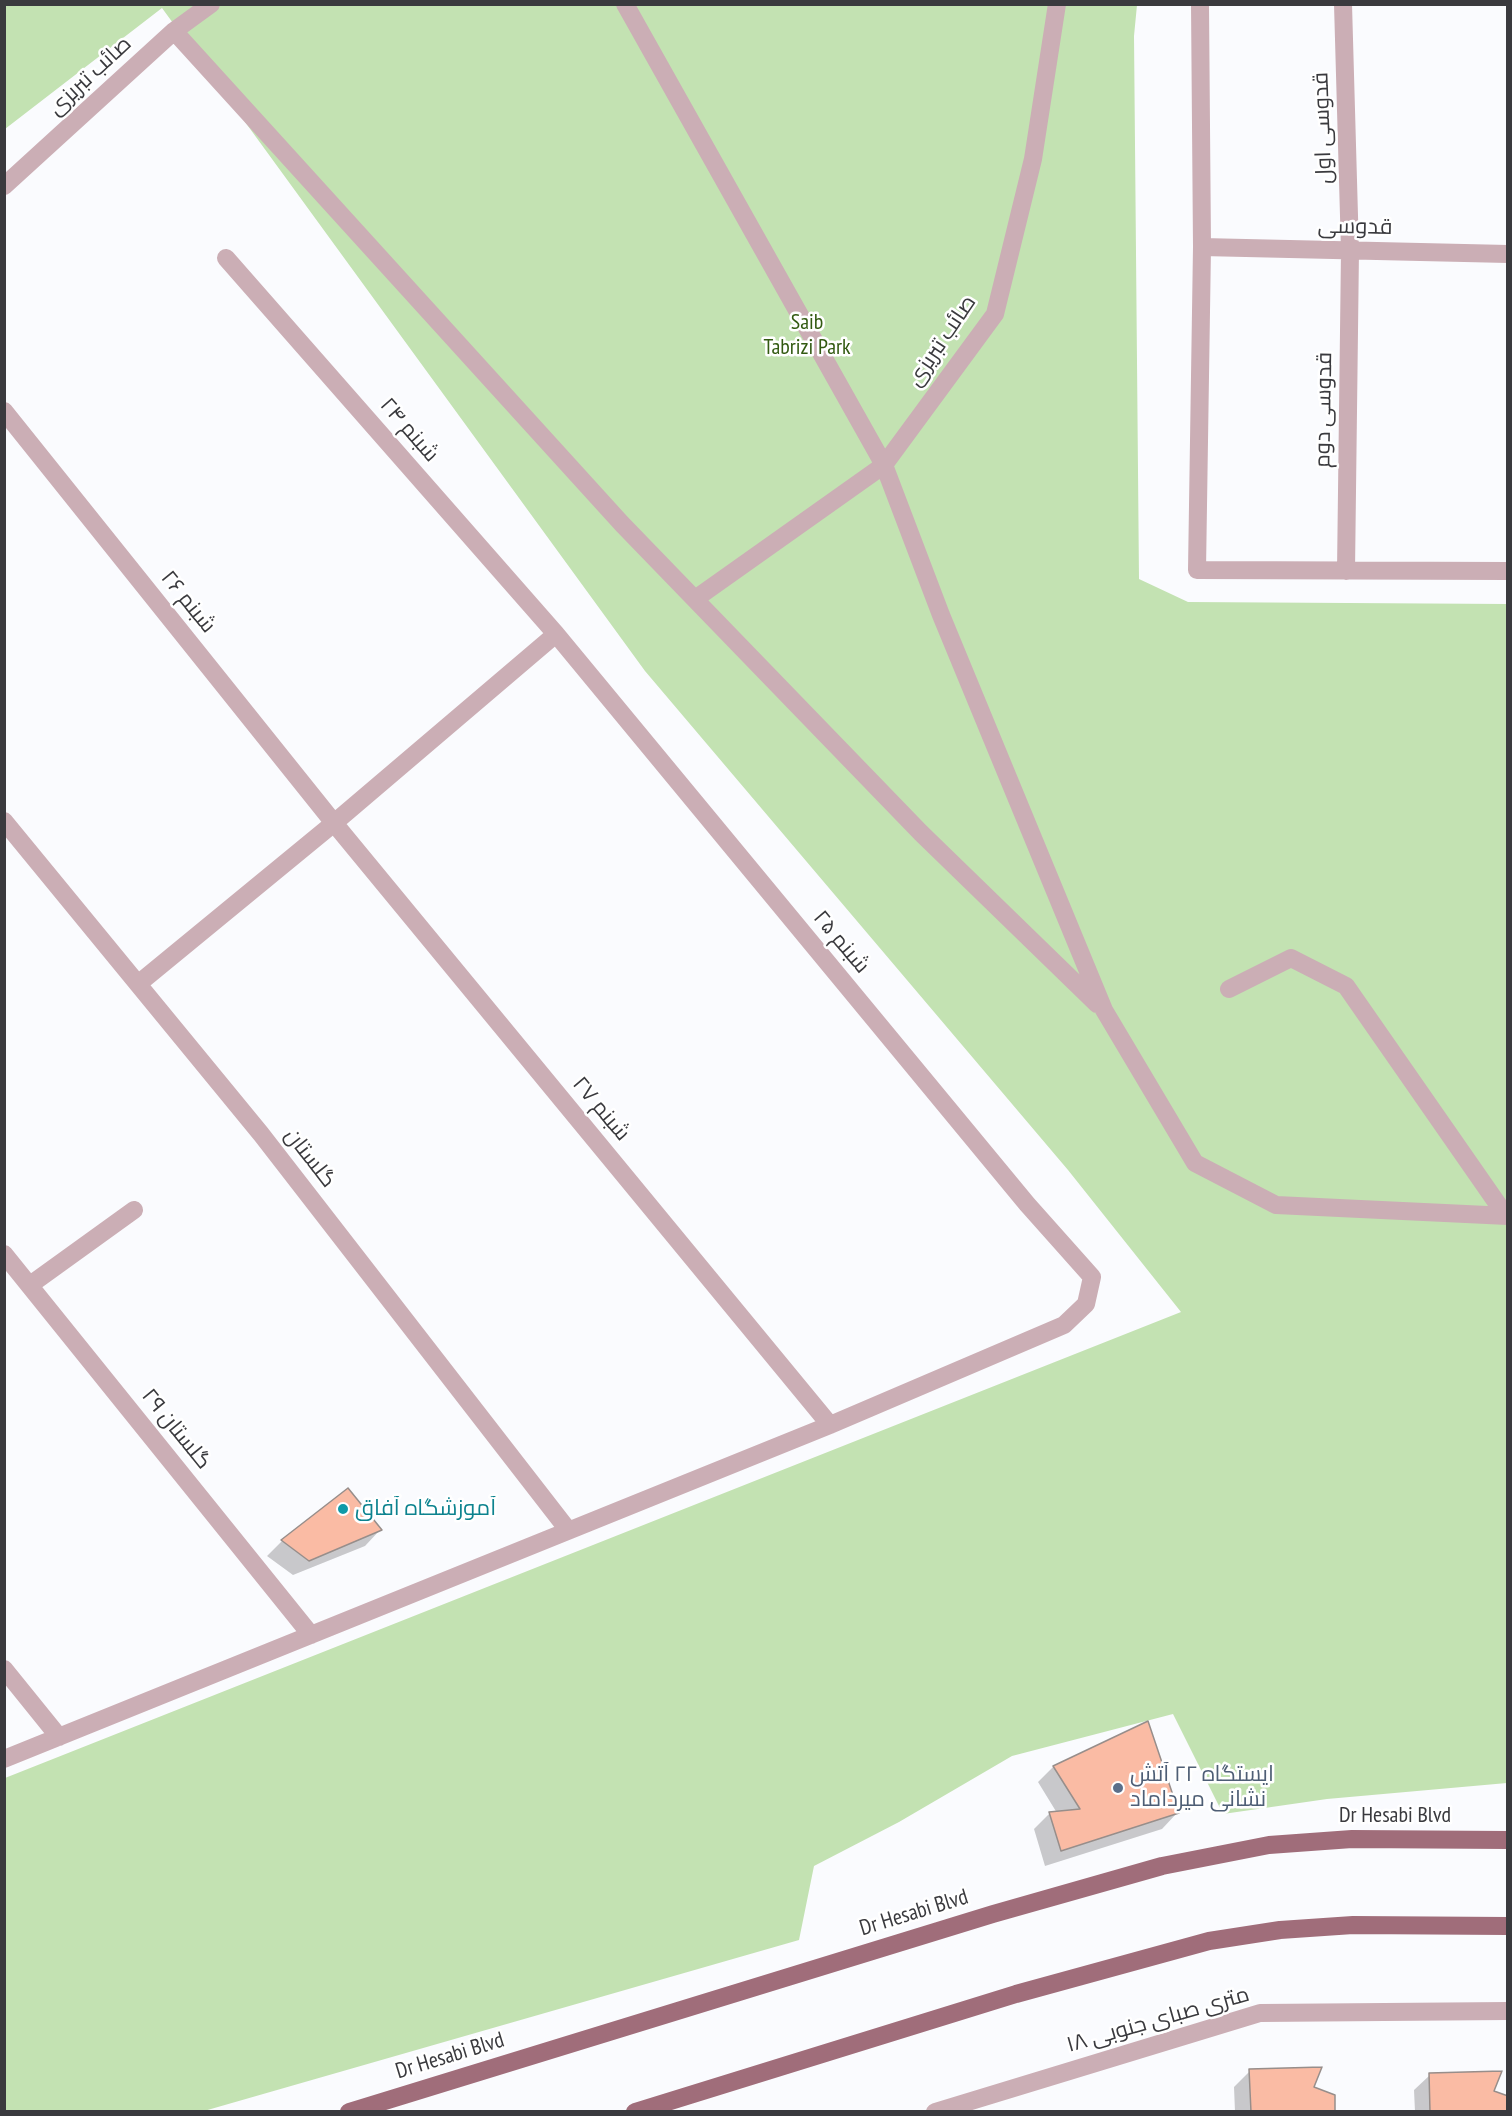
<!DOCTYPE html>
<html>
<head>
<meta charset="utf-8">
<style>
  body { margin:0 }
  #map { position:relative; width:1512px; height:2116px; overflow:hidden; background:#fafbfe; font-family:"PT Sans Narrow",sans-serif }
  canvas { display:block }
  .frame { position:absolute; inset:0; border:6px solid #3a3a3e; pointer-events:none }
</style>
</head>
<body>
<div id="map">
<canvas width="1512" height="2116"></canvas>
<div class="frame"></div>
</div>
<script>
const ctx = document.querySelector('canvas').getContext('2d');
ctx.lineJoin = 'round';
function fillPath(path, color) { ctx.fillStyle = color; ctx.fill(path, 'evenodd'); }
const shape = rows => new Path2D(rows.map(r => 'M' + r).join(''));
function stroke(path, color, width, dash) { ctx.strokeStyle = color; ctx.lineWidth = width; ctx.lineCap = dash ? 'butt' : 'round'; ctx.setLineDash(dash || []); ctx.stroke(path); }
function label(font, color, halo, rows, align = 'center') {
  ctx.font = font + ' "PT Sans Narrow",Cairo,sans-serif'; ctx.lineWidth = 5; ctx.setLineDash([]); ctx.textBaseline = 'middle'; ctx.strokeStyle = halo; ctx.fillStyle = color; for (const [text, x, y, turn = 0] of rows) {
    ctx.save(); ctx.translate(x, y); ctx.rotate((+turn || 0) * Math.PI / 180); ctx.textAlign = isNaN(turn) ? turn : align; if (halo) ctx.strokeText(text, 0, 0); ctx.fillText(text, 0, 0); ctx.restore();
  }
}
fillPath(shape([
  [5,5,1137,5,1134,36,1139,579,1188,602,1507,604,1507,1783,1327,1799,1223,1814,1173,1714,1012,1756,899,1822,814,1866,799,1940,204,2111,5,2111,5,1778,1181,1312,1068,1170,645,671,162,8,5,129]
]), '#c3e2b2');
fillPath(shape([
  [348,1490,380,1530,365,1546,293,1575,267,1556,282,1541],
  [1147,1723,1177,1813,1162,1829,1045,1866,1034,1829,1050,1813,1057,1813,1038,1782,1053,1767],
  [1250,2071,1313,2088,1334,2112,1235,2112,1234,2087],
  [1430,2075,1492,2092,1508,2112,1415,2112,1414,2090]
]), '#0003');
const building = shape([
  [348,1488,382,1530,309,1561,281,1540,348,1488],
  [1148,1721,1179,1813,1061,1851,1049,1812,1080,1809,1053,1766,1148,1721],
  [1322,2067,1314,2087,1335,2095,1335,2112,1251,2112,1249,2069,1322,2067],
  [1502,2071,1494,2091,1508,2096,1508,2112,1430,2112,1429,2073,1502,2071]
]);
fillPath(building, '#fabba4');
stroke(building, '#978e8b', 1.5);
stroke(shape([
  [625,4,884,465,941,615,1104,1010,1195,1163,1276,1205,1508,1216],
  [1200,4,1202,247,1197,570,1508,571],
  [1343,4,1350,251,1346,571],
  [174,31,622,524,921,833,1097,1004],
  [4,186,174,31,211,4],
  [1202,247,1508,254],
  [4,411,334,823,830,1425],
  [695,599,884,465,995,314,1033,159,1057,4],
  [4,821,261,1134,568,1530],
  [138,984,334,823,556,634],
  [1229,989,1291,958,1346,986,1506,1216],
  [4,1254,311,1635],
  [30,1285,134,1210],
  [4,1669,59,1737],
  [4,1759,830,1425,1064,1325,1086,1304,1092,1277,1027,1204,556,634,226,258],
  [935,2112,1260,2013,1508,2011]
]), '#cbaeb5', 18);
stroke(shape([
  [349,2112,993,1914,1162,1866,1269,1845,1352,1839,1508,1840],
  [635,2112,1016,1994,1209,1941,1280,1930,1353,1925,1508,1926]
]), '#a06d7a', 18);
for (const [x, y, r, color] of [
  [343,1509,6,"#0f9aa8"],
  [1118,1788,6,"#5c6f8a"]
]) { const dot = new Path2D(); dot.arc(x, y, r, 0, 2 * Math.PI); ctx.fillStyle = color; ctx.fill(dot); stroke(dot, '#fff', 2); }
label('22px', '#3a3a3e', '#fff', [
  ["صائب تبریزی",90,76,-43],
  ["قدوسی اول",1323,128,-92],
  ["قدوسی",1355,227,1],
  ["صائب تبریزی",942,341,-56],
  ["قدوسی دوم",1324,410,-89],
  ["شبنم ۲۴",409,430,49],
  ["شبنم ۲۶",188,602,51],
  ["شبنم ۲۵",841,942,50],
  ["شبنم ۲۷",601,1109,50],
  ["گلستان",310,1158,52],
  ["گلستان ۲۹",176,1429,51],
  ["Dr Hesabi Blvd",1395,1816],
  ["Dr Hesabi Blvd",914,1913,-17],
  ["۱۸ متری صبای جنوبی",1158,2020,-16],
  ["Dr Hesabi Blvd",450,2056,-17]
]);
label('22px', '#325a11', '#fff', [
  ["Saib",807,323],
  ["Tabrizi Park",807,348]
]);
label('22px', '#0d838f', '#fff', [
  ["آموزشگاه آفاق",355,1509]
], 'left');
label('22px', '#4e5e75', '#fff', [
  ["ایستگاه ۲۲ آتش",1130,1775],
  ["نشانی میرداماد",1130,1800]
], 'left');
</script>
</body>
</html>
